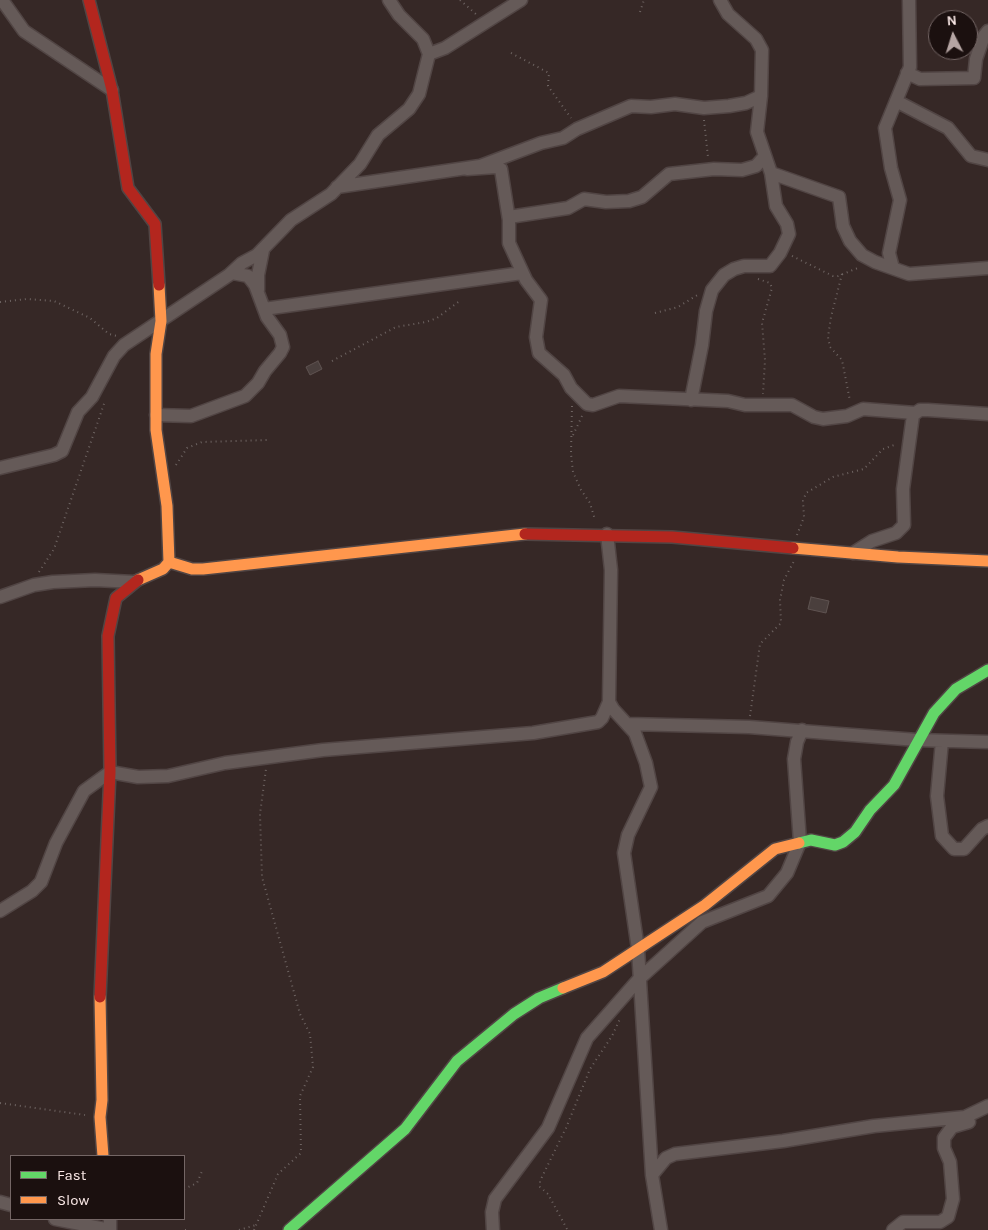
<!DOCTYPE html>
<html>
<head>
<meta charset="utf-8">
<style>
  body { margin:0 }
  #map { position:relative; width:988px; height:1230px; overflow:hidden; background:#362826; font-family:Karla,sans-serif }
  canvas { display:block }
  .legend { position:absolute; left:10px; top:1155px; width:175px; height:65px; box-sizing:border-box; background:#1b100f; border:1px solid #746665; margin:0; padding:6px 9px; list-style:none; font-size:15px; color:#fae8e6 }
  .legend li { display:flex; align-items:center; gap:10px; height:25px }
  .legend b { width:25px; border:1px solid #746665 }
  .north { position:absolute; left:928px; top:10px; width:50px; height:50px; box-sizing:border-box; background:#1b100f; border:1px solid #746665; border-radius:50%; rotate:355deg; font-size:14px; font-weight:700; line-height:20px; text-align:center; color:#fae8e6 }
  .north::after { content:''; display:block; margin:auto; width:18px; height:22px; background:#b5a5a3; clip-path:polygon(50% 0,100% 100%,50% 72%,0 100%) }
</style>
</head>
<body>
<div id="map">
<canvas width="988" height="1230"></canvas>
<ul class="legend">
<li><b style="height:6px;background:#63d668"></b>Fast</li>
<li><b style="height:6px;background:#ff974d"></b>Slow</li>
</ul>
<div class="north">N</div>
</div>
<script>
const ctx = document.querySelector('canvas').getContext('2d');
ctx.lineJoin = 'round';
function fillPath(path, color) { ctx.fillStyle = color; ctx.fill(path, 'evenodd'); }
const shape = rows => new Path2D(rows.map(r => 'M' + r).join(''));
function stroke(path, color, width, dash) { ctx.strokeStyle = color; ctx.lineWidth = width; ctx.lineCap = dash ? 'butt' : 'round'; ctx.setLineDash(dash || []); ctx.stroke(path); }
const building = shape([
  [318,361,322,369,310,375,306,367,318,361],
  [811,597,829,601,826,613,808,609,811,597]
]);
fillPath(building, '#4a3f3d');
stroke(building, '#5f5351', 1);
const street = shape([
  [2,0,24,31,112,90],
  [429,54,445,48,521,0],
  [907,73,920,79,974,78,976,59,984,36,988,31],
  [896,101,948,128,971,156,988,160],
  [467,169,496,167,501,169,509,220,509,243,526,280,541,300,536,337,539,353,564,375,571,388,587,404,593,405,619,396,728,401,745,405,792,405,814,417,823,419,847,416,863,409,915,413],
  [771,173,839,197,843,226,850,241,862,255,875,262,909,274,988,268],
  [337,187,480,166,541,143,563,138,577,129,631,106,651,107,675,104,704,108,729,106,746,103,761,96],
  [509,217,568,208,584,199,606,202,629,201,642,197,669,174,714,169,742,170,756,166,765,156],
  [893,268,889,253,900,200,891,168,885,128,910,67,909,0],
  [258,290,258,275,263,250],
  [264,309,522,273],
  [691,400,702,345,706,311,712,290,724,275,734,269,744,266,770,266,780,253,789,234,787,224,776,206,771,173,757,132,761,96,762,50,756,39,728,14,720,0],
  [156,415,191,416,245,396,258,383,265,371,280,353,283,347,280,335,267,317,255,285,248,276,232,273],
  [0,468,54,455,62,451,78,412,92,397,114,356,124,345,229,275,242,263,257,255,291,220,331,194,360,164,378,135,409,109,419,94,429,54,423,39,399,15,389,0],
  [607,534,611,570,609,702,613,709,635,733,646,763,651,787,628,835,624,853,638,949,652,1175,661,1230],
  [853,553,872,541,896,533,904,525,903,489,913,415,920,410,928,410,988,414],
  [0,597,34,585,53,582,95,580,134,582],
  [628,724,749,727,917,740,988,742],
  [942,741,937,796,942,836,954,849,964,849,982,829,988,826],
  [0,911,32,891,41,882,56,843,84,791,110,772,138,777,168,776,225,763,323,750,533,733,598,722,602,718,609,702],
  [652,1175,666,1158,675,1154,783,1141,874,1126,965,1117,988,1106],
  [0,1202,11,1205],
  [55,1219,110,1230,110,1219],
  [493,1230,492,1212,495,1199,548,1128,587,1038,639,979,702,922,768,896,787,873,800,842,794,759,797,742,802,730],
  [893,1230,903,1222,940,1222,948,1217,953,1199,950,1162,944,1148,944,1138,952,1127,969,1122]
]);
const fast = shape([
  [799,843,811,840,835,845,843,842,855,832,870,810,894,785,934,713,956,689,988,670],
  [289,1230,405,1129,457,1061,514,1014,539,998,563,988]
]);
const slow = shape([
  [793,548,898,557,988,561],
  [169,562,192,569,203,569,525,534],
  [138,580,163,569,169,562,167,506,156,430,156,354,161,321,159,285],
  [563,988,603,972,705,905,775,849,799,843],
  [100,997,102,1100,100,1117,103,1156]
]);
const jam = shape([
  [89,0,112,90,128,188,155,224,159,285],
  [525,534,672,537,793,548],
  [100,997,110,772,108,636,116,598,138,580]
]);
stroke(street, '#514544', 15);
stroke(fast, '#514544', 14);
stroke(slow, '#514544', 14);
stroke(jam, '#514544', 14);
stroke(shape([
  [460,0,477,15],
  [640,12,644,0],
  [511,53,549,73,548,86,571,118],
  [704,120,708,157],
  [792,256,833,276,838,276,858,268],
  [842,274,831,317,828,337,830,347,842,360,850,401],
  [758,279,770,283,772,288,762,323,765,360,763,394],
  [0,302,27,299,54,301,90,318,109,334,117,336],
  [655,313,678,307,699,294],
  [332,361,396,327,426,322,437,318,461,300],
  [572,406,571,454,573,472,581,490,590,503,595,520],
  [573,435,583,414],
  [176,465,187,448,202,442,268,440],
  [797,535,804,517,803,501,806,493,833,477,864,469,883,449,897,444],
  [39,572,54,549,105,401],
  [750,716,760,644,781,623,780,600,784,580,794,561],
  [0,1103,85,1115],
  [184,1189,197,1183,203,1169],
  [567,1229,548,1194,540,1187,540,1181,566,1128,590,1069,612,1036,620,1019],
  [185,1230,186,1230],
  [239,1230,256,1225],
  [254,1230,278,1174,301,1153,300,1096,313,1067,310,1034,300,1014,262,877,260,814,266,769]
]), '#6e6462', 2, [1, 4]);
stroke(street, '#655a58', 12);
stroke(fast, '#63d668', 11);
stroke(slow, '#ff974d', 11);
stroke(jam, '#b3261e', 11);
</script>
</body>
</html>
